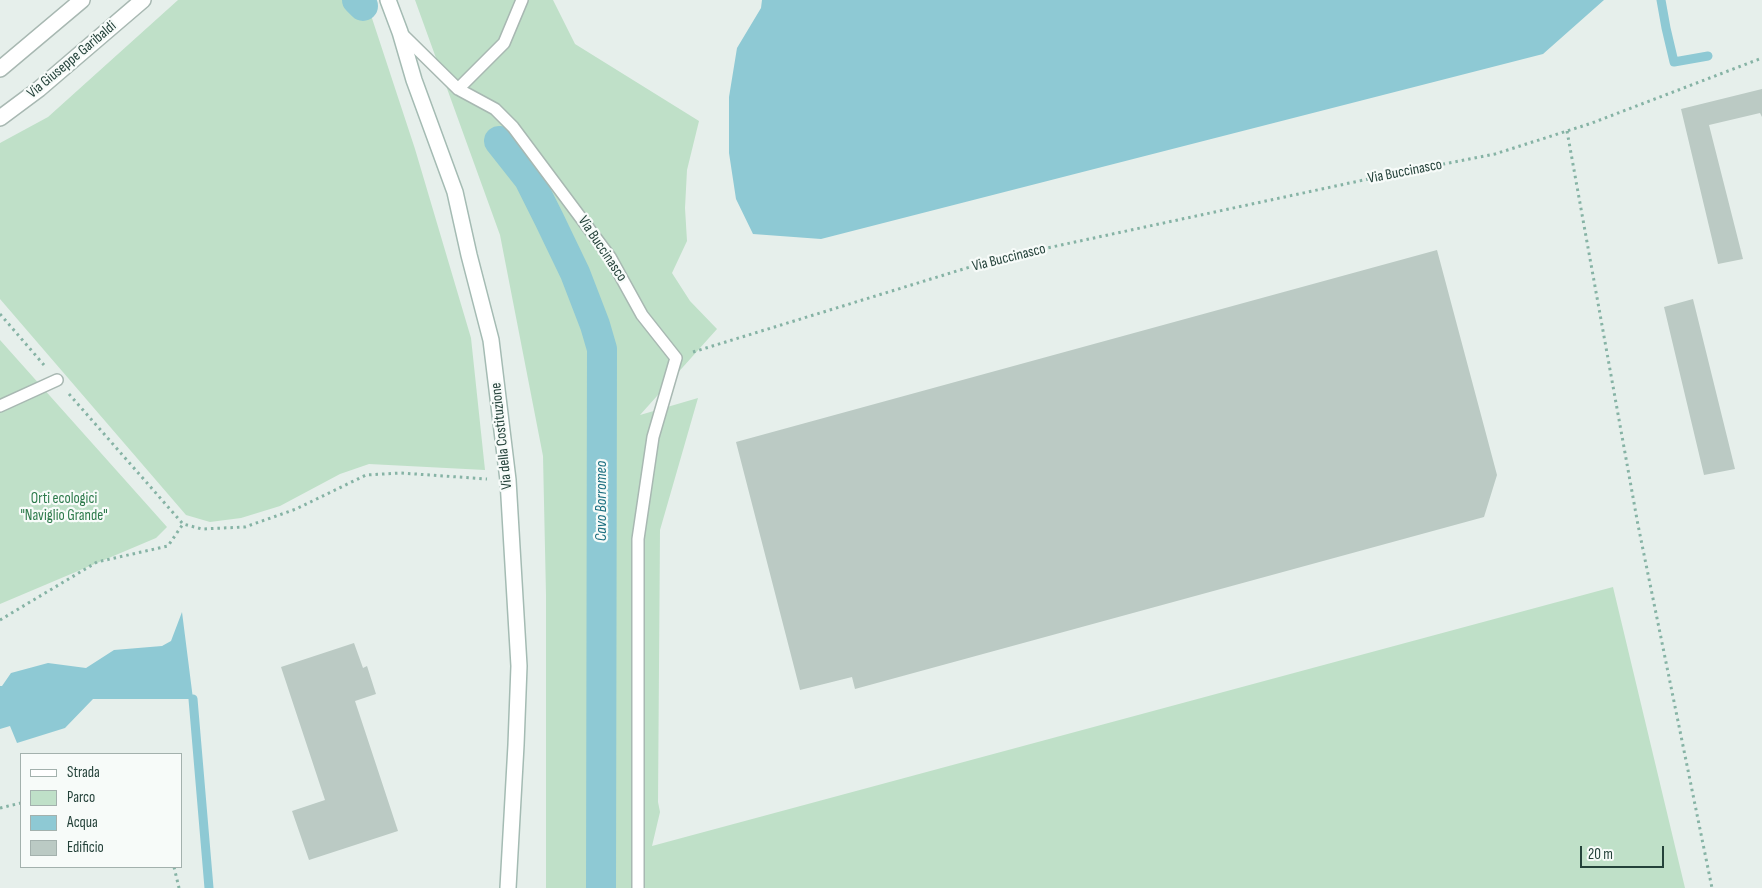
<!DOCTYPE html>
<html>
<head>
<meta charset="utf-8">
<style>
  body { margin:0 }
  #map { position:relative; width:1762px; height:888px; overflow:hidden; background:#e6efeb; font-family:"Sofia Sans Condensed",sans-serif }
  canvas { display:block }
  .legend { position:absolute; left:20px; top:753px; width:162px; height:115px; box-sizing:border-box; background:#f7fbf9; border:1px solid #a3b1ad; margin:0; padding:6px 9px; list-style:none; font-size:15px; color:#24423a }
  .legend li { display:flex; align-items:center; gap:10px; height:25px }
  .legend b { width:25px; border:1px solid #a3b1ad }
  .scale { position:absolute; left:1580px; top:846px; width:84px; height:22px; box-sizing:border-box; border:2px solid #24423a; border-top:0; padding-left:6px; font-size:15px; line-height:18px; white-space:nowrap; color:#24423a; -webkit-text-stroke:4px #f7fbf9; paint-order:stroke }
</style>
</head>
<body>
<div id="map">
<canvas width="1762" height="888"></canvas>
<ul class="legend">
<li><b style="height:6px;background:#fff"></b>Strada</li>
<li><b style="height:14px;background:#bfe0c8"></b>Parco</li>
<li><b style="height:14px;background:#8ec9d4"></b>Acqua</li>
<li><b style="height:14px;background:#bbcac4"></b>Edificio</li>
</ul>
<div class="scale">20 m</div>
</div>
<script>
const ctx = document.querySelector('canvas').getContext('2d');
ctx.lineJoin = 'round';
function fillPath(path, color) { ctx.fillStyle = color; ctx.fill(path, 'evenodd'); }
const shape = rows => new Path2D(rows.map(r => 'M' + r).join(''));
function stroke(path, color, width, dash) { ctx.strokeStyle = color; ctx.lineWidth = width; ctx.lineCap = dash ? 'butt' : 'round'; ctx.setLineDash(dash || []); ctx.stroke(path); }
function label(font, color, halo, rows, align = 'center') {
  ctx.font = font + ' "Sofia Sans Condensed",sans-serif'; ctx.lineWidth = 4.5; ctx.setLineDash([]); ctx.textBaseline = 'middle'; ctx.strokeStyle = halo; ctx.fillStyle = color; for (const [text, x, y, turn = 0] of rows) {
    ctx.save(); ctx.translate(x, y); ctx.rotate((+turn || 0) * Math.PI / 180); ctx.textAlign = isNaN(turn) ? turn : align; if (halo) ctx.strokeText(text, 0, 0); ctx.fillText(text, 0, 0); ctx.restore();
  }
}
fillPath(shape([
  [178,0,366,0,415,149,471,338,485,470,369,464,340,474,280,506,241,518,210,522,186,515,0,299,0,143,48,117],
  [415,0,553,0,575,44,699,121,687,170,685,208,687,241,672,273,690,301,717,329,640,415,698,398,660,530,658,802,660,812,652,846,1613,587,1685,888,546,888,546,595,543,456,500,235],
  [0,340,167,527,156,538,0,604]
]), '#bfe0c8');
fillPath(shape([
  [762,0,1604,0,1543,54,821,239,753,234,736,199,729,153,729,97,737,48,761,8],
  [182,612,193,699,93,699,65,728,17,743,10,726,0,729,0,686,2,686,11,673,48,663,86,668,114,650,162,646,171,641]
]), '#8ec9d4');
stroke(shape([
  [1661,0,1666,28,1674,62,1708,56],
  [193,699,209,888]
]), '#8ec9d4', 9);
stroke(shape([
  [357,0,363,6],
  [499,141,529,179,549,219,575,273,595,325,602,349,601,888]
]), '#8ec9d4', 30);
fillPath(shape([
  [1762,89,1762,117,1760,113,1709,125,1743,259,1718,264,1681,109],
  [1437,250,1497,475,1484,517,855,689,852,677,800,690,736,442],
  [1693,299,1735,469,1704,475,1664,307],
  [354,643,363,668,367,666,376,694,355,701,398,831,309,860,292,811,325,800,281,667]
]), '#bbcac4');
const service = shape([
  [401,33,458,89,495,109,513,127,610,257,642,315,676,358,653,437,638,539,638,888],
  [458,89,504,43,522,0],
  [0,406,57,380]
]);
const tertiary = shape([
  [0,69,82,0],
  [0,118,39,89,143,0]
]);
const secondary = shape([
  [388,0,400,32,414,80,455,192,469,255,491,340,508,480,519,666,516,745,508,888]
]);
stroke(service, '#a8b8b2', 14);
stroke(tertiary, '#a8b8b2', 18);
stroke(secondary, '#a4bbb3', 18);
stroke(shape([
  [1567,131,1638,525,1712,888],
  [0,314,44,365],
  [693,352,996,259,1373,178,1495,154,1592,123,1762,58],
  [69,394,183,524,202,529,245,527,296,509,366,475,401,473,487,479],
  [0,620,97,562,168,546,183,524],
  [0,808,21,803],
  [174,867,179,888]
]), '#86b3a5', 3, [2.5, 4]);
stroke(service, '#fff', 11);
stroke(tertiary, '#fff', 15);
stroke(secondary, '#fff', 15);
label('15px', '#24423a', '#f7fbf9', [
  ["Via Giuseppe Garibaldi",72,60,-40],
  ["Via Buccinasco",1405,172,-11],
  ["Via Buccinasco",602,249,56],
  ["Via Buccinasco",1009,258,-14],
  ["Via della Costituzione",502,436,-96]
]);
label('15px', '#2d7a4b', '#f7fbf9', [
  ["Orti ecologici",64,499],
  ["\"Naviglio Grande\"",64,516]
]);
label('italic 16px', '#1c6f80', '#f7fbf9', [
  ["Cavo Borromeo",602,501,-90]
]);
</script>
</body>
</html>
